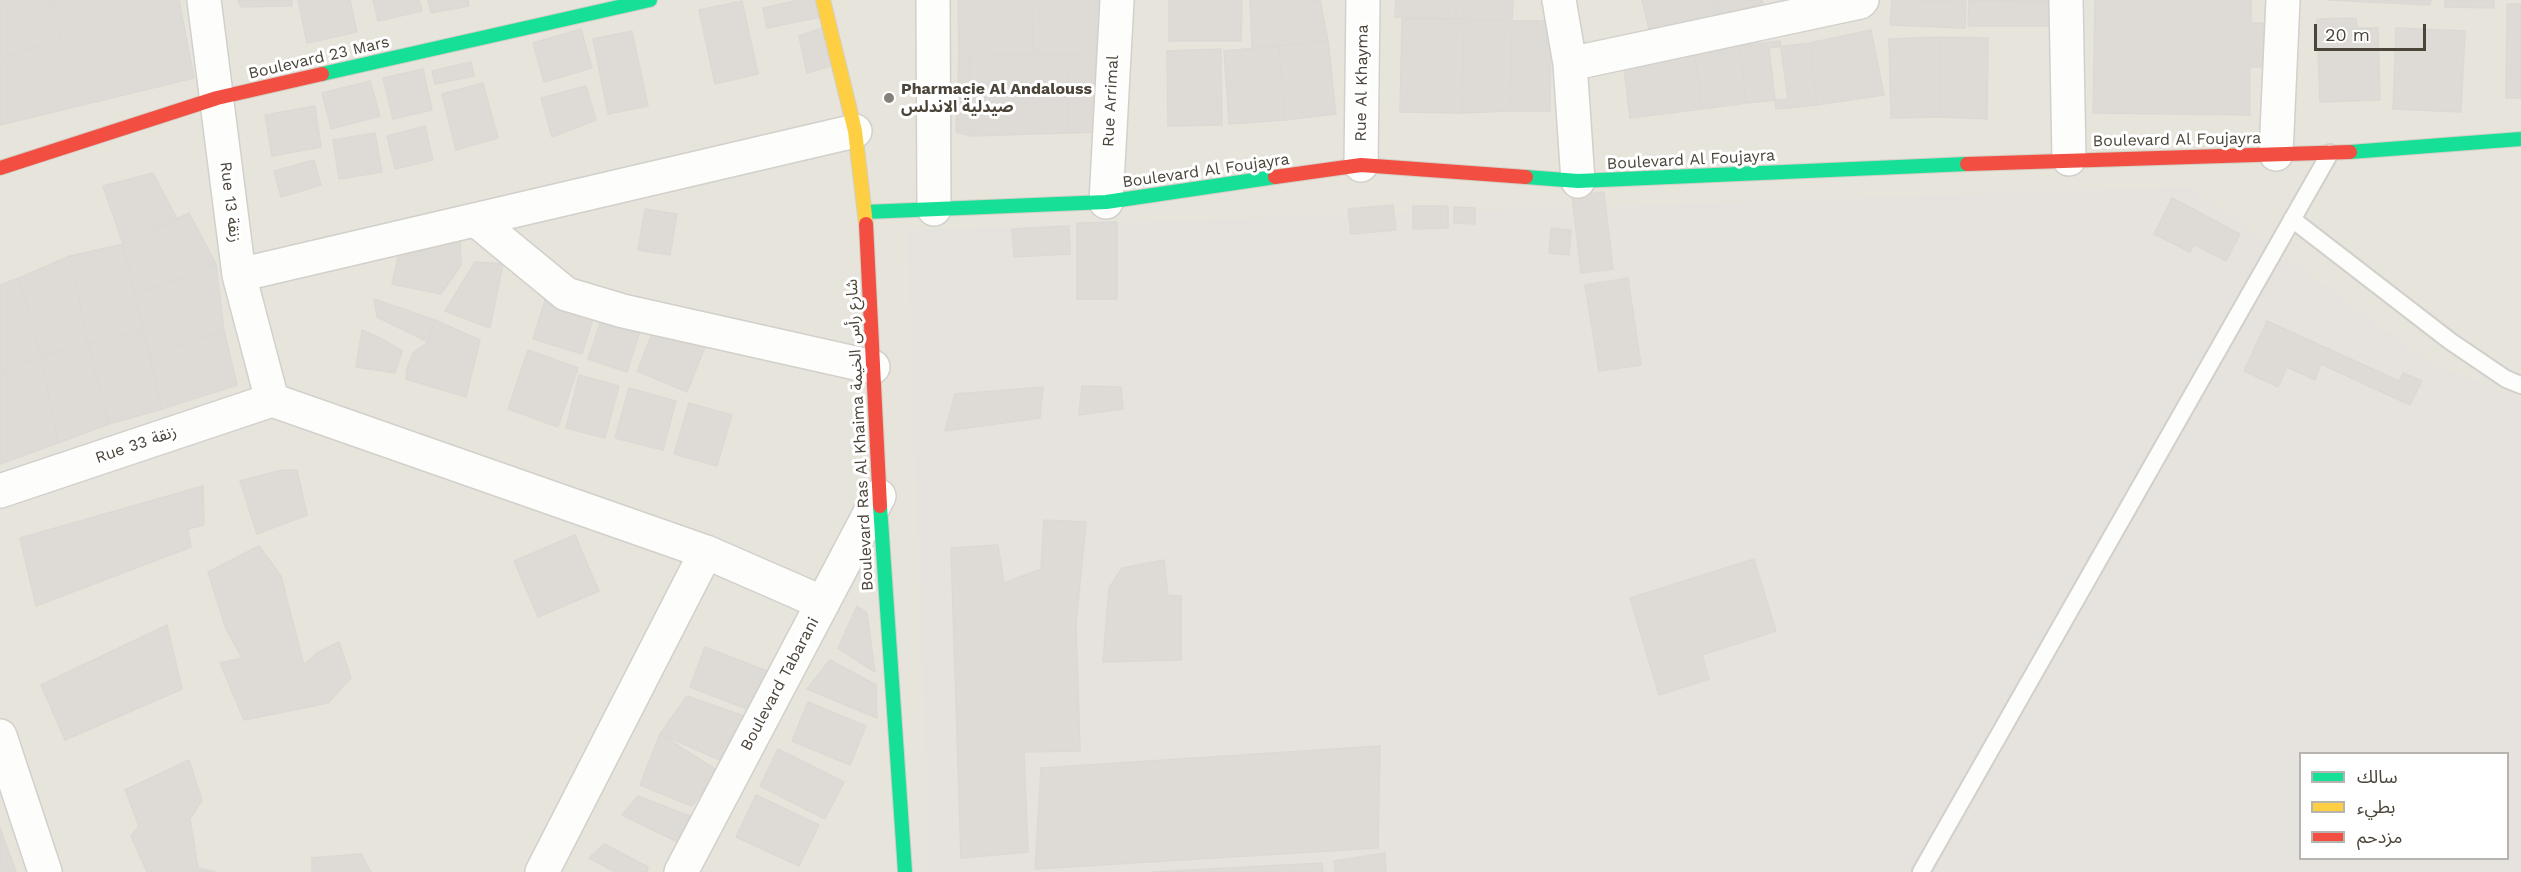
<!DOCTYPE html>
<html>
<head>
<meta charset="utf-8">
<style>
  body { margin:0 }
  #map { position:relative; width:2521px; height:872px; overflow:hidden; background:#f4f2ee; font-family:"Work Sans","Noto Sans Arabic",sans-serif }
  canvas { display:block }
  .legend { position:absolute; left:2299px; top:752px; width:210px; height:108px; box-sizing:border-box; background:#fff; border:2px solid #b7b4b0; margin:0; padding:8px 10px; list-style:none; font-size:18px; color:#4b4439 }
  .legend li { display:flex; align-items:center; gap:12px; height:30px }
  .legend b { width:30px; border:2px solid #b7b4b0 }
  .scale { position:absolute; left:2314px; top:24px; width:112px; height:27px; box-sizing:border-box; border:3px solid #4b4439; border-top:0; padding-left:8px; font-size:18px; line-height:21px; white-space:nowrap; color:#4b4439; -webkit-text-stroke:4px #fff; paint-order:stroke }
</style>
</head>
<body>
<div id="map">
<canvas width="2521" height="872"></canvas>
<ul class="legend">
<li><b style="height:8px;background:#16e098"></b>سالك</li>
<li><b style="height:8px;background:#ffcf43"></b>بطيء</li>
<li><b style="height:8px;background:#f24e42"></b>مزدحم</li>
</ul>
<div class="scale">20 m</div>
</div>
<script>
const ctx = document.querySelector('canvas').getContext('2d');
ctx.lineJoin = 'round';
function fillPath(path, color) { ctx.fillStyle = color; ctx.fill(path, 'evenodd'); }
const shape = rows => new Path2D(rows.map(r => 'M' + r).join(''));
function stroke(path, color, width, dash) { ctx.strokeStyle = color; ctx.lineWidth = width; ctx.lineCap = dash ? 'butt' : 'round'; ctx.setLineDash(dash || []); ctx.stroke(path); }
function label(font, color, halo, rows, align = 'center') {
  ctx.font = font + ' "Work Sans","Noto Sans Arabic",sans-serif'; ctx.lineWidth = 6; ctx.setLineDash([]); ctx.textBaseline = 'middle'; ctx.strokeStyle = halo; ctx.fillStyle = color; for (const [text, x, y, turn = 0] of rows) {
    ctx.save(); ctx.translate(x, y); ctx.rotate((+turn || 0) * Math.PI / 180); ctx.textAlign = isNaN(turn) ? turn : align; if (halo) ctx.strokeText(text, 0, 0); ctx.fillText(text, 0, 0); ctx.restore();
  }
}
fillPath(shape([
  [0,0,2521,0,2521,872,0,872],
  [2300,754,2508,754,2508,858,2300,858]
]), '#e7e4dc');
fillPath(shape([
  [2191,187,2431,364,2521,398,2521,872,930,872,907,230],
  [2300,754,2508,754,2508,858,2300,858]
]), '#e6e2de');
const building = shape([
  [0,0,50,0,62,39,0,58,0,0],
  [50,0,179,0,194,78,0,125,0,58,62,39,50,0],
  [238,0,292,0,292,6,241,7,238,0],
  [298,0,350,0,357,32,307,43,298,0],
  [373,0,419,0,422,11,378,21,373,0],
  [428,0,468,0,469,6,431,13,428,0],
  [799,0,817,0,821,17,767,28,763,8,799,0],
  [958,0,1032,0,1033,55,959,56,958,0],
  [1032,0,1102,0,1104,53,1033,55,1032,0],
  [1169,0,1242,0,1241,41,1169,41,1169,0],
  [1250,0,1320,0,1328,41,1252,48,1250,0],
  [1396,0,1456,0,1456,19,1395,17,1396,0],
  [1456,0,1513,0,1512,21,1456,19,1456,0],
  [1642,0,1717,0,1721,16,1650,33,1642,0],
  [1717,0,1762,0,1763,3,1721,16,1717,0],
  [1892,0,1966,1,1965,28,1890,25,1892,0],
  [1969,0,2052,0,2052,2,1969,1,1969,0],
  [2095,0,2251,0,2251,23,2269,23,2268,67,2250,67,2250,115,2093,113,2095,0],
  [2328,0,2431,0,2430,5,2328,0],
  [2445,0,2494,0,2494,8,2445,7,2445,0],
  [742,1,758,74,715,84,699,10,742,1],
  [1969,1,2052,2,2051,26,1968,26,1969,1],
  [2507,4,2521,4,2521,98,2506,98,2507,4],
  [2356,18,2357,28,2378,28,2380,100,2320,102,2317,19,2356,18],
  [1402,19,1464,19,1462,113,1400,112,1402,19],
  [1464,19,1512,21,1510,111,1462,113,1464,19],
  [1512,21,1551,21,1550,111,1510,111,1512,21],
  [822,28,831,66,807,73,799,36,822,28],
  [2396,28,2465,31,2461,112,2393,109,2396,28],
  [581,29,592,68,544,82,533,43,581,29],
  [1871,30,1884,95,1817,105,1810,43,1871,30],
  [632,31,648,106,608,114,593,39,632,31],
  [1939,37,1941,117,1891,118,1889,39,1939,37],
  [1939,37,1988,38,1987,119,1941,117,1939,37],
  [1328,41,1336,114,1285,120,1279,46,1328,41],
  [1780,41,1788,99,1746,103,1740,46,1780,41],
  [1810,43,1817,105,1776,109,1769,48,1810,43],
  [1279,46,1285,120,1229,124,1224,51,1279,46],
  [1740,46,1746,103,1702,109,1695,52,1740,46],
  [1221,49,1222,125,1168,126,1167,51,1221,49],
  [1695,52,1702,109,1630,118,1623,60,1695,52],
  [1104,53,1107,132,1069,133,1066,54,1104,53],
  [1066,54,1069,133,971,136,969,56,1066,54],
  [959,56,969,56,971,136,956,132,959,56],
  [471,62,474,76,435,84,432,71,471,62],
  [423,69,432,110,393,119,383,78,423,69],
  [370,81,380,116,331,129,322,93,370,81],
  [483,83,498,138,456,150,442,94,483,83],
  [586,86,596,120,552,137,541,98,586,86],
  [315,106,321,147,272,156,265,115,315,106],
  [425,126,433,160,395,169,387,136,425,126],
  [375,133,382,172,339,179,333,140,375,133],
  [314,160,321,185,281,197,274,171,314,160],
  [153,173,177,219,123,244,103,186,153,173],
  [1604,192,1613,269,1581,273,1572,196,1604,192],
  [2172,198,2240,234,2226,261,2194,244,2190,252,2154,234,2172,198],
  [1393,205,1396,230,1351,234,1348,209,1393,205],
  [1413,206,1448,206,1448,228,1413,229,1413,206],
  [1454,207,1475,208,1475,224,1454,223,1454,207],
  [645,209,677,214,670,255,638,250,645,209],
  [189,213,216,264,135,295,123,244,189,213],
  [1117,222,1117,299,1077,299,1077,223,1117,222],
  [1069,226,1070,254,1014,257,1012,229,1069,226],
  [1551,228,1571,230,1569,255,1549,253,1551,228],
  [460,238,461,265,441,294,392,284,400,248,460,238],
  [123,244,143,330,88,343,70,256,123,244],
  [70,256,88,343,41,356,19,278,70,256],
  [475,262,503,264,490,328,445,311,475,262],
  [216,264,224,330,150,357,135,295,216,264],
  [19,278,41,356,0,372,0,285,19,278],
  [1628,278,1641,365,1599,371,1585,285,1628,278],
  [547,294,596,309,582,354,533,339,547,294],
  [374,299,435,320,428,342,377,317,374,299],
  [604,312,642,325,627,372,588,359,604,312],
  [435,320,480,340,466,397,406,379,407,368,413,353,428,342,435,320],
  [2267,321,2399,381,2403,373,2422,381,2410,405,2321,364,2315,380,2287,367,2278,387,2244,371,2267,321],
  [657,322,707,342,687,392,637,371,657,322],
  [143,330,162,409,109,424,88,343,143,330],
  [224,330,237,385,162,409,150,357,224,330],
  [362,330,380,338,402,351,395,373,356,367,362,330],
  [88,343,109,424,58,443,41,356,88,343],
  [528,350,578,368,558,427,508,409,528,350],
  [41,356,58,443,0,464,0,372,41,356],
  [579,375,619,386,605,438,566,428,579,375],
  [1082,386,1121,387,1123,409,1079,415,1082,386],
  [1043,387,1040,418,945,431,955,394,1043,387],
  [629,388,676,401,663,450,615,438,629,388],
  [689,403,732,415,717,466,674,454,689,403],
  [282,470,297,470,307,515,257,534,240,481,282,470],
  [203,486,204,525,188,529,191,547,36,606,20,538,203,486],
  [1044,520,1086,522,1076,623,1080,751,1024,752,1028,852,961,858,951,548,998,545,1004,583,1041,569,1044,520],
  [575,535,599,591,538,617,514,561,575,535],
  [259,546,281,576,304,665,317,653,339,642,351,678,328,703,244,720,220,663,242,658,226,629,208,572,259,546],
  [1754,559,1776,631,1702,655,1709,679,1659,695,1630,598,1754,559],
  [1164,560,1168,595,1181,596,1181,660,1103,662,1109,588,1122,568,1164,560],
  [857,606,867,613,875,672,838,648,857,606],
  [167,625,182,689,65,740,41,685,167,625],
  [705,647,767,671,752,711,690,687,705,647],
  [830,660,876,685,877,718,807,689,830,660],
  [687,696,747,717,722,761,660,734,687,696],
  [808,702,866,726,850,765,792,741,808,702],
  [660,734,718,771,692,806,640,785,660,734],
  [1380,746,1378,848,1035,869,1041,768,1380,746],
  [778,749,844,782,825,819,760,786,778,749],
  [189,760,202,800,190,819,198,868,216,872,147,872,131,836,139,826,125,790,189,760],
  [756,795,819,825,799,866,736,837,756,795],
  [638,796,692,817,682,844,622,815,638,796],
  [0,828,16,872,0,872,0,828],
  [604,844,648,867,647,872,615,872,589,858,604,844],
  [1385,853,1386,872,1335,872,1334,861,1385,853],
  [361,854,371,872,312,872,312,858,361,854],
  [1322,863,1323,872,1153,872,1322,863]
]);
fillPath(building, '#dedbd6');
stroke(building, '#dcd9d4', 1.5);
const lane = shape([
  [2292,219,2450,341,2506,379,2521,385],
  [1921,872,2330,153]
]);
const street = shape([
  [204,0,239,275,272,400],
  [933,0,934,209],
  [1559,0,1570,64,1578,181],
  [2066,0,2069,159],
  [1570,64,1860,2,1862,0],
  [2276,154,2283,0],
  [1361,165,1363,0],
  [1106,202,1117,0],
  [476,220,566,294,623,311,873,367],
  [239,275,855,131],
  [272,400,706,552,823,603],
  [0,491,272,400],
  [0,736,45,872],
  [542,872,706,552],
  [681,872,879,496]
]);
const fast = shape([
  [322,74,650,0],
  [2350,152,2521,139],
  [1526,177,1578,181,1967,164],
  [865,212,1106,202,1275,177],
  [880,506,905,872]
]);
const slow = shape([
  [823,0,855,131,866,224]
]);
const jam = shape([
  [1967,164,2350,152],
  [0,168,217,98,322,74],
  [1275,177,1361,165,1526,177],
  [866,224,880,506]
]);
stroke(lane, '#d2d0cb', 20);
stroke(street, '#d2d0cb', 36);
stroke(fast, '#d3cfc5', 16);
stroke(slow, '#d3cfc5', 16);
stroke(jam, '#d3cfc5', 16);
stroke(lane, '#fdfdfc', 16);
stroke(street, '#fdfdfc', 33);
stroke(fast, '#16e098', 14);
stroke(slow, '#ffcf43', 14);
stroke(jam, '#f24e42', 14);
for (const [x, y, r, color] of [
  [889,98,6,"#868178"]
]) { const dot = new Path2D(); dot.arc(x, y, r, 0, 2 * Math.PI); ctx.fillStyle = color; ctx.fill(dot); stroke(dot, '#fff', 2); }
label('16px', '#4b4439', '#fff', [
  ["Boulevard 23 Mars",319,58,-13],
  ["Rue Al Khayma",1362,83,-89],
  ["Rue Arrimal",1111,101,-87],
  ["Boulevard Al Foujayra",2177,140,-1],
  ["Boulevard Al Foujayra",1691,160,-3],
  ["Boulevard Al Foujayra",1206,171,-8],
  ["Rue 13 زنقة",230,202,83],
  ["Boulevard Ras Al Khaima شارع رأس الخيمة",860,435,-93],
  ["Rue 33 زنقة",136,445,-19],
  ["Boulevard Tabarani",780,684,-62]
]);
label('bold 16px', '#4b4439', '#fff', [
  ["Pharmacie Al Andalouss",901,89],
  ["صيدلية الاندلس",901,107]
], 'left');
</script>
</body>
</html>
